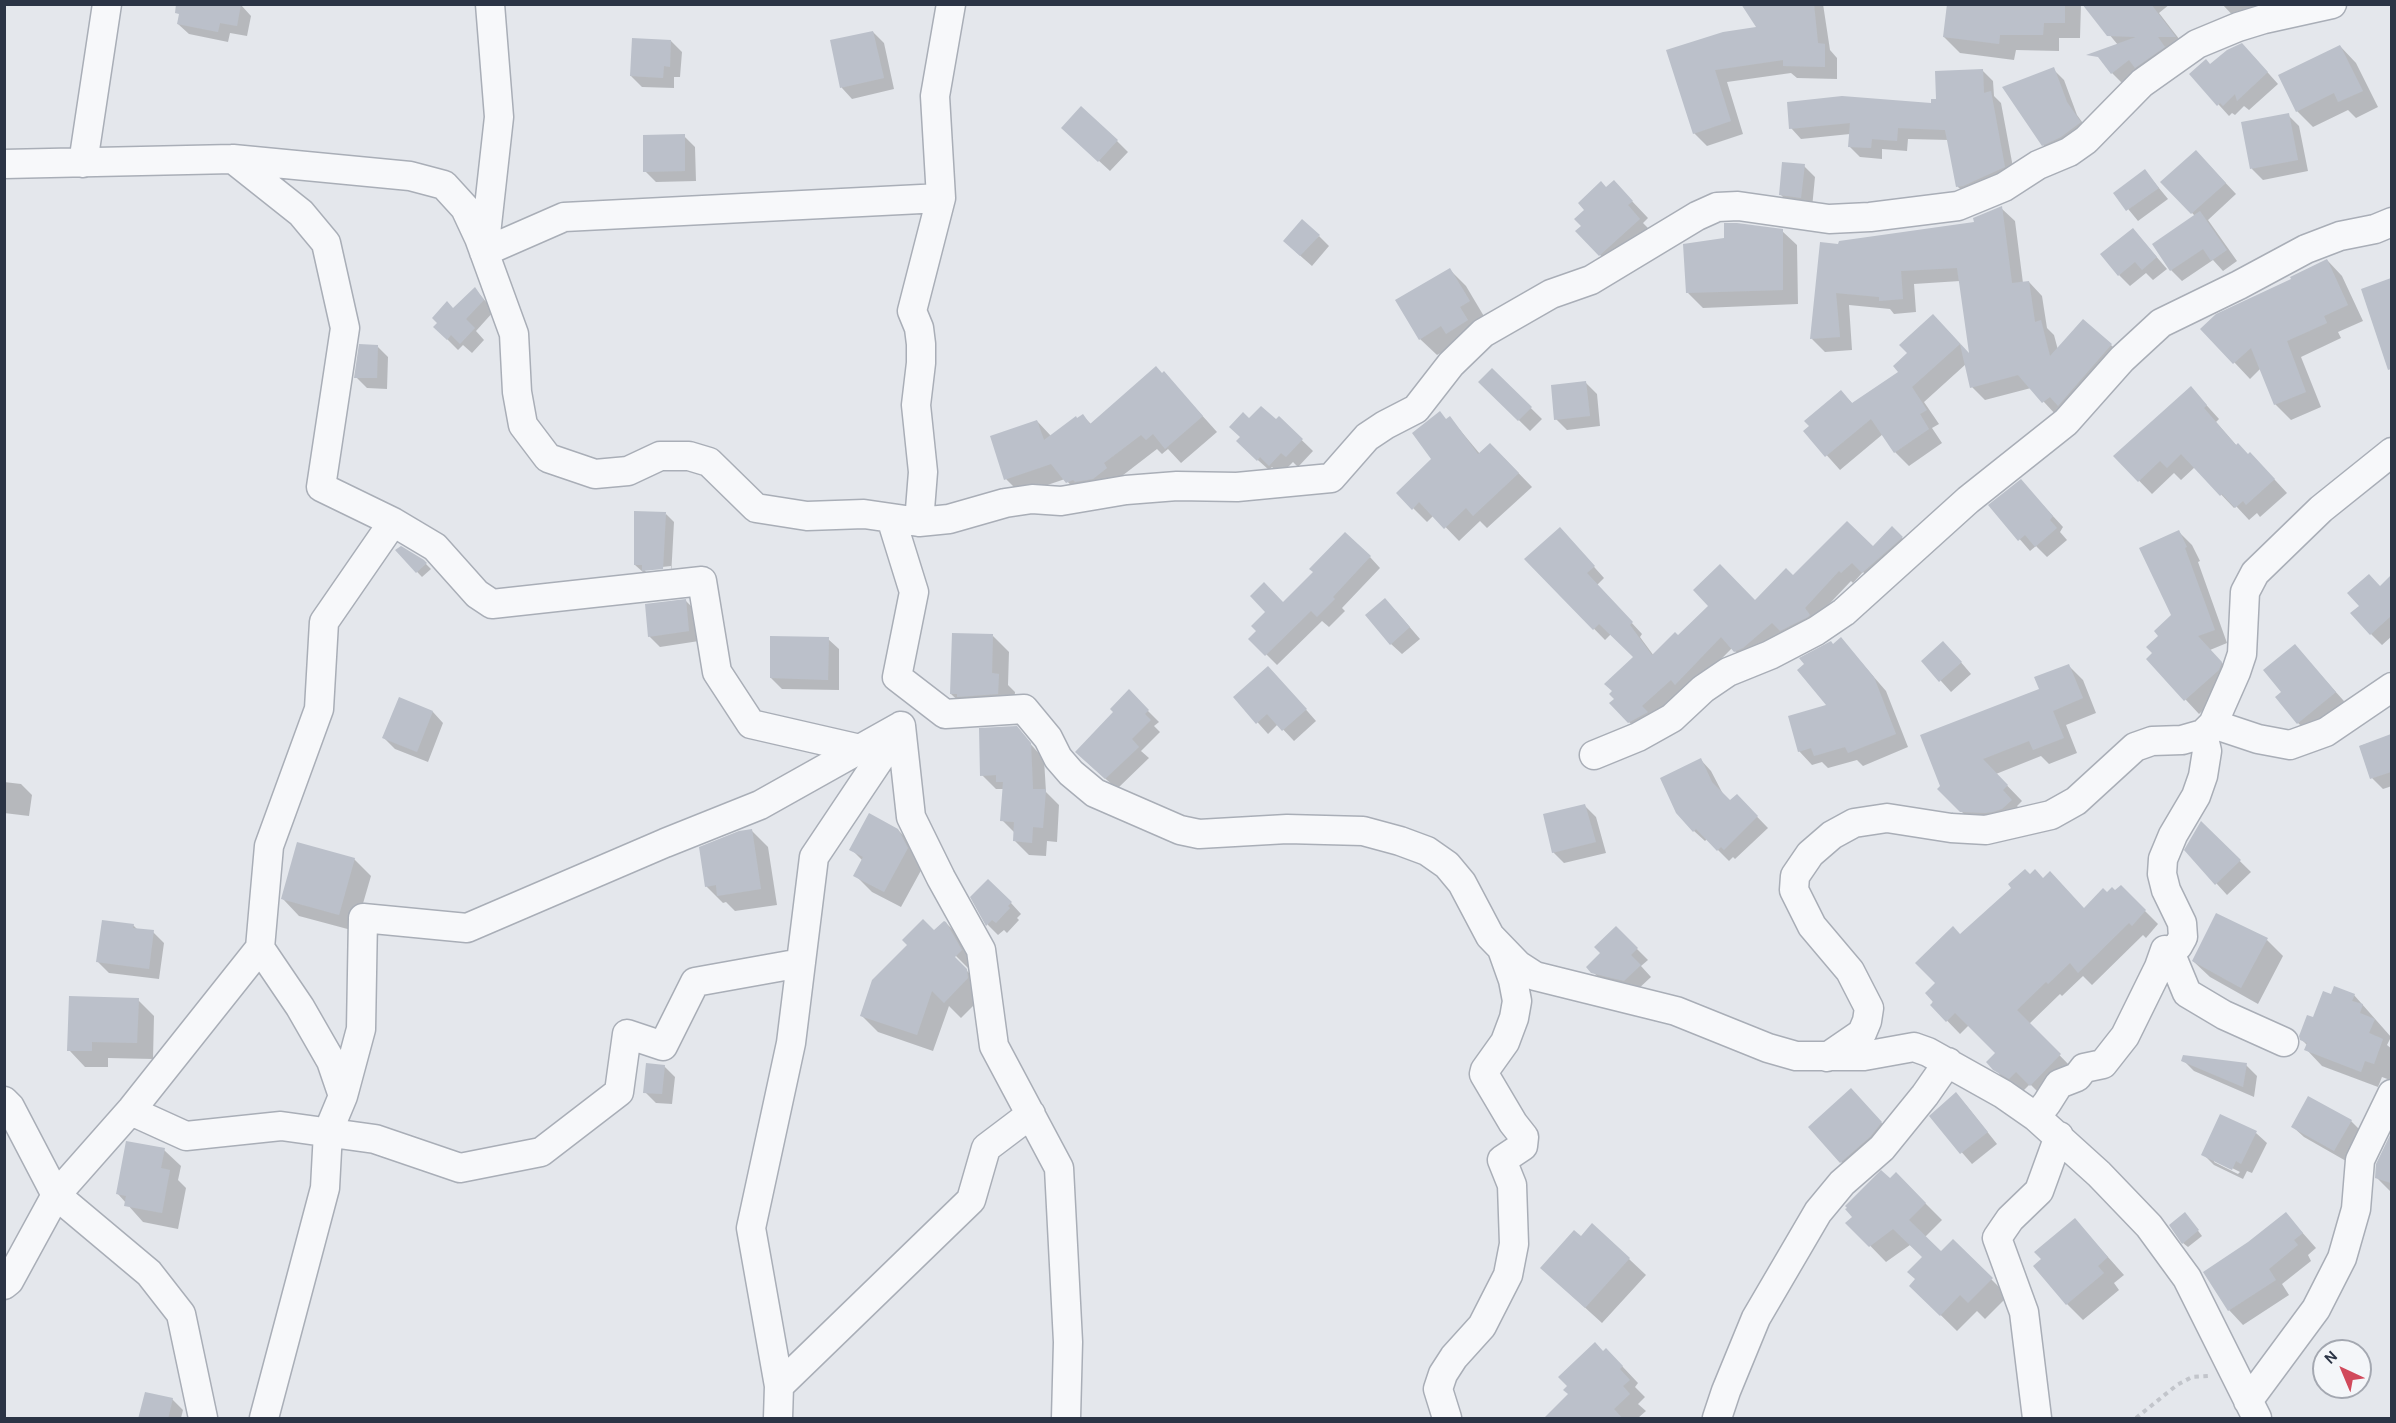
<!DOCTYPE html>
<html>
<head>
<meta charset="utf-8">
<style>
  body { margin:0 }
  #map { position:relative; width:2396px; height:1423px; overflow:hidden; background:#e4e7ec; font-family:Karla,sans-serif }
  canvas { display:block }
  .frame { position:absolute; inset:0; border:6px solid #2b3445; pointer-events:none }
  .north { position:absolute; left:2312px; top:1339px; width:60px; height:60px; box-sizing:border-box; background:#f4f6f9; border:2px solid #a4a8b1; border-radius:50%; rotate:316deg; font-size:16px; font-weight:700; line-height:24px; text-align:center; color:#2b3445 }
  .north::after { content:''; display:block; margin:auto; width:21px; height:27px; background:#d1495b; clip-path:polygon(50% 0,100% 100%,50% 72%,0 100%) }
</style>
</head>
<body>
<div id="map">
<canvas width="2396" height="1423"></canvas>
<div class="frame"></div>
<div class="north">N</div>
</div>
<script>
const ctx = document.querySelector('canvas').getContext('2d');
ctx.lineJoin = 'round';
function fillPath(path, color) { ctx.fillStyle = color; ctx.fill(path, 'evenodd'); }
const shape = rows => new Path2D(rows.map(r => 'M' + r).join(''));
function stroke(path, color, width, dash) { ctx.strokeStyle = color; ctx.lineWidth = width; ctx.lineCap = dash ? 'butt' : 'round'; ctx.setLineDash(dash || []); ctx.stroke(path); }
fillPath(shape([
  [1743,4,1823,4,1830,50,1837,58,1837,79,1797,78,1791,73,1727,82,1743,134,1707,146,1694,133,1668,51,1759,28],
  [1948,4,2081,4,2080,38,2059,38,2059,51,2016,50,2014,60,1960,53,1944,37],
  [2084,4,2170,4,2159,13,2190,53,2128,89,2112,73,2118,45],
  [2222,4,2266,4,2240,23],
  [241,5,251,16,247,36,230,33,228,42,189,34,178,24],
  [873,32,884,43,894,89,852,99,842,88,831,42],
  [671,41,682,52,680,77,674,77,674,88,642,87,631,76],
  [2340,46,2356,63,2378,107,2356,118,2348,110,2313,127,2297,111],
  [2253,56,2278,84,2249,110,2244,106,2235,115,2232,113,2229,116,2191,74,2210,66],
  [2053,69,2064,80,2077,115,2090,133,2054,156,2043,145],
  [1982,70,1993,81,1994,96,2001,103,2015,178,1969,197,1958,187,1949,140,1908,139,1907,151,1882,149,1882,159,1860,157,1849,146,1850,134,1801,139,1791,128,1933,105],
  [2288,115,2299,126,2308,171,2263,180,2252,169,2243,123],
  [684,136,695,147,696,181,656,182,645,171],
  [1074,138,1117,141,1128,152,1110,171],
  [2207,163,2236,194,2208,220,2237,261,2223,271,2213,260,2182,281,2171,270,2154,244,2195,216,2162,182],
  [1804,166,1815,177,1812,208,1792,206,1781,195],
  [2145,171,2168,199,2138,221,2115,193],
  [1606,189,1630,199,1648,218,1643,223,1656,236,1616,271,1600,255,1583,226],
  [2001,208,2015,221,2023,283,2029,282,2042,296,2047,328,2054,335,2058,350,2111,345,2124,358,2057,416,2031,388,1985,400,1972,387,1966,364,1924,402,1939,424,1932,428,1942,443,1909,466,1895,452,1883,434,1840,470,1805,431,1841,392,1853,404,1900,372,1947,330,1971,356,1960,281,1914,284,1916,312,1894,314,1890,309,1849,305,1852,350,1825,352,1812,339,1839,245,1975,223],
  [1782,231,1797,245,1798,304,1703,308,1688,293],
  [1319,236,1329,246,1312,266,1296,252],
  [2143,241,2167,269,2153,280,2146,273,2130,286,2119,275],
  [2327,260,2342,276,2363,321,2338,332,2341,338,2301,357,2321,407,2291,420,2275,404,2261,368,2250,379,2203,329],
  [1449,269,1466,286,1485,318,1457,343,1437,355,1420,339],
  [2392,279,2392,353,2380,342,2363,289],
  [475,289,494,311,476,331,484,340,472,353,463,345,458,350,435,327],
  [378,347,388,357,387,389,367,388,356,377],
  [1492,370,1542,419,1530,431,1480,382],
  [1164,373,1217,432,1181,463,1168,449,1162,454,1157,449,1118,479,1083,498,1065,479,1021,494,1006,479,1037,421,1051,436,1083,416,1092,425],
  [1586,383,1597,394,1600,426,1567,430,1556,419],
  [2191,388,2219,419,2216,422,2237,446,2263,467,2287,493,2260,517,2257,513,2249,520,2236,506,2234,508,2195,467,2181,480,2174,473,2152,494,2115,456],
  [1279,418,1313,451,1298,467,1293,462,1280,475,1272,467,1269,470,1249,452],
  [1450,418,1480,454,1504,458,1532,487,1487,528,1480,521,1459,541,1434,515,1427,522,1398,493,1433,459,1447,420],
  [2021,481,2063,527,2060,532,2067,540,2047,557,2036,546,2030,551,1990,505],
  [666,514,674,522,671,577,644,573,635,565],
  [671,566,671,569,646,572,644,569],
  [1892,528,1912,548,1874,583,1863,572,1853,583,1851,581,1814,620,1746,662,1732,648,1687,694,1640,733,1629,722,1617,699,1635,657,1611,634,1605,640,1526,559,1570,540,1604,578,1597,585,1642,634,1640,637,1654,656,1678,637,1755,602,1793,577,1873,548],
  [2178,531,2192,545,2200,561,2198,562,2227,643,2210,650,2235,677,2232,684,2199,714,2148,659,2154,653,2160,636,2173,616],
  [401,548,426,564,431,569,422,577,397,551],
  [1370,557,1380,568,1342,608,1345,611,1329,627,1322,621,1277,665,1251,639,1284,604],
  [2392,577,2392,636,2382,645,2371,634,2381,587],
  [686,601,697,612,699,641,660,647,649,636],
  [1396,611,1420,639,1402,654,1391,644],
  [993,636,1009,652,1008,685,1015,692,1014,710,968,710,951,694],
  [828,639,839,649,839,690,782,689,771,678],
  [1841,639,1886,691,1908,747,1863,766,1857,760,1828,768,1822,762,1812,765,1799,751,1828,706,1833,645],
  [2295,646,2351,709,2315,739,2298,723,2283,692],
  [1954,654,1971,674,1951,692,1923,661],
  [2068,665,2083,680,2096,713,2066,725,2077,753,2049,764,2041,756,1996,774,2022,801,2017,806,2026,815,1976,826,1939,789],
  [1279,679,1316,721,1294,741,1278,724,1268,734,1235,697],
  [1129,692,1159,722,1154,726,1160,732,1141,751,1149,758,1117,789,1088,763],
  [400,699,433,712,443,723,428,762,395,749,384,738],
  [1016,728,1044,759,1046,792,1059,805,1057,842,1047,841,1046,856,1029,855,1015,841,1015,833,1002,820,1004,789,996,789,982,775],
  [2392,735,2392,786,2383,789,2372,778,2360,746],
  [1701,760,1711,771,1723,794,1730,802,1737,796,1768,828,1735,859,1733,857,1729,861,1707,839,1705,841,1694,831],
  [4,782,21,784,32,795,29,816,4,813],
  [1585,806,1596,817,1606,853,1564,863,1553,852],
  [2201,823,2251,872,2227,895,2186,850],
  [898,830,915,847,924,865,901,907,872,892,855,875,863,861,851,849],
  [752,831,768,847,777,905,735,911,726,902,723,903,706,886],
  [354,859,371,876,355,931,299,916,283,899],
  [2030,876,2043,879,2085,910,2121,887,2158,924,2146,938,2143,935,2092,985,2083,976,2062,996,2060,994,2029,1024,2073,1069,2044,1098,2030,1084,2023,1091,2008,1083,1988,1062,1997,1053,1969,1025,1960,1034,1932,1005,1937,983,1960,936],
  [972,897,1011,903,1021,914,1017,918,1019,920,1007,933,1004,930,998,935,988,925],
  [946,923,963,940,978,967,973,973,951,951,949,953,983,987,984,995,961,1018,949,1006,933,1051,878,1032,861,1015,934,932],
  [133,925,138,930,153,932,164,943,159,979,109,973,98,962],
  [1616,928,1648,960,1641,966,1651,977,1636,991,1604,983,1588,967,1602,953],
  [2267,940,2283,956,2258,1004,2210,977,2193,961],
  [2354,995,2391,1037,2387,1045,2392,1049,2392,1076,2390,1080,2382,1077,2378,1087,2322,1066,2306,1049,2307,1045,2302,1040,2332,996],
  [138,1000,154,1016,153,1059,108,1058,108,1067,85,1067,69,1050],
  [2183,1060,2246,1065,2257,1076,2254,1097,2194,1071],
  [664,1066,675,1077,672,1104,656,1103,645,1092],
  [1966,1105,1997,1144,1972,1164,1931,1117],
  [1867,1107,1897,1140,1858,1178,1841,1162],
  [2351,1121,2362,1132,2346,1161,2304,1137,2293,1127],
  [2256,1133,2267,1143,2252,1173,2247,1171,2243,1179,2214,1165,2203,1154],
  [2214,1159,2240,1172,2238,1174,2214,1162],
  [2392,1136,2392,1193,2377,1178,2378,1165],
  [164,1150,181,1166,178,1180,186,1188,178,1229,143,1222,118,1194],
  [1896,1174,1942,1220,1925,1237,1941,1253,1953,1241,2008,1296,1985,1319,1977,1311,1957,1331,1911,1286,1917,1279,1924,1257,1910,1245,1886,1262,1848,1223],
  [2286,1214,2316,1248,2308,1255,2311,1261,2282,1284,2289,1295,2243,1325,2229,1310,2249,1244],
  [2189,1219,2202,1236,2188,1247,2183,1243],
  [2075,1220,2124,1275,2114,1283,2119,1290,2083,1320,2067,1304],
  [1581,1238,1629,1259,1646,1275,1602,1323,1559,1284],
  [1603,1352,1622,1366,1638,1383,1635,1387,1645,1397,1638,1404,1646,1411,1638,1418,1545,1418,1570,1394],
  [172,1399,183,1410,181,1418,140,1418]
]), '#0003');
fillPath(shape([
  [176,4,241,4,237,26,220,23,218,32,177,24,179,14,175,13],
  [1741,4,1814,4,1818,43,1825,44,1825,67,1783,66,1783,60,1715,70,1731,121,1693,134,1666,50,1723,32,1756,27],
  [1947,4,2065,4,2065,23,2044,23,2043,35,2000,35,1999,44,1943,37],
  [2082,4,2151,4,2176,37,2158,37,2165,47,2135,68,2129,60,2111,74,2098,57,2086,55,2136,37,2107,36],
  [873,31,884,78,840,88,830,40],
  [632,38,671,40,670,67,664,66,663,78,630,76],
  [2242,43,2268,72,2237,101,2235,94,2223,106,2220,103,2217,106,2189,74,2206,59,2210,64,2227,50],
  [2340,45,2363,91,2338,102,2334,93,2296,112,2278,75],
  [2054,67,2067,102,2081,122,2061,137,2042,146,2002,87],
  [1983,69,1984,93,1991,91,2005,167,1963,186,1956,187,1945,130,1898,128,1897,141,1872,139,1871,148,1848,147,1850,123,1789,129,1787,102,1842,96,1931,103,1931,99,1936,99,1935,71],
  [1081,106,1118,140,1098,162,1061,128],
  [2289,113,2298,160,2250,169,2241,122],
  [685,134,685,171,643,172,643,135],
  [2196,150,2226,183,2191,214,2160,182],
  [1782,162,1805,164,1801,198,1779,195],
  [2145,169,2159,188,2126,211,2113,193],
  [1614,180,1633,201,1628,205,1640,219,1599,256,1575,231,1581,226,1574,219,1584,210,1578,203,1601,181,1606,187],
  [2002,206,2012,283,2029,281,2035,322,2041,320,2050,356,2083,319,2112,344,2058,406,2050,397,2042,403,2018,375,1970,388,1960,344,1912,387,1927,410,1920,414,1929,429,1894,453,1871,419,1825,457,1803,431,1809,426,1804,421,1841,390,1852,403,1898,372,1893,366,1907,353,1899,345,1933,314,1969,353,1957,268,1901,271,1903,299,1879,301,1879,297,1836,293,1840,337,1810,339,1820,242,1838,244,1839,241,1974,222,1973,218],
  [2200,211,2227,250,2211,261,2203,249,2170,271,2152,244],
  [1302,219,1320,235,1300,256,1283,241],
  [1724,223,1737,223,1783,229,1783,290,1686,293,1683,244,1724,238],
  [2133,228,2157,257,2142,270,2135,262,2118,276,2100,254],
  [2327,259,2348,305,2324,316,2327,323,2287,341,2306,392,2274,405,2251,348,2233,364,2200,329,2216,314,2291,279,2290,277],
  [1450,268,1470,301,1460,307,1468,320,1446,334,1441,326,1419,340,1395,300],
  [2391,278,2391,369,2388,370,2361,289],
  [475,287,484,300,466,319,475,328,460,344,451,335,447,340,433,327,437,323,432,318,447,301,453,308],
  [359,344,378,345,377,378,354,378],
  [1156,366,1162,373,1164,371,1203,416,1165,449,1153,434,1146,440,1141,435,1104,463,1107,468,1093,479,1075,482,1073,480,1066,483,1051,464,1004,480,990,436,1037,420,1044,440,1076,416,1077,418,1083,414,1090,424],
  [1492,368,1532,407,1518,421,1478,382],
  [1586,381,1590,416,1554,420,1551,385],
  [2191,386,2207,405,2204,408,2236,445,2238,443,2248,454,2250,452,2275,479,2246,505,2243,501,2235,508,2222,494,2220,496,2181,454,2167,468,2160,461,2138,482,2113,456],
  [1261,406,1276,419,1279,416,1303,439,1286,457,1281,453,1269,466,1260,457,1257,461,1236,441,1240,437,1229,427,1243,412,1249,418],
  [1440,411,1446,419,1450,416,1478,454,1490,443,1519,473,1473,516,1466,508,1444,529,1419,502,1412,510,1396,493,1431,459,1412,433],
  [2021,479,2053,516,2050,520,2057,528,2035,547,2025,535,2018,541,1988,505],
  [634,511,666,512,663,569,642,571,642,565,634,565],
  [1847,521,1873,546,1892,526,1903,537,1862,573,1852,563,1841,573,1839,571,1805,608,1810,615,1808,617,1780,631,1772,623,1743,648,1734,652,1721,637,1675,685,1671,680,1642,706,1648,712,1628,723,1609,703,1614,699,1609,694,1612,691,1604,684,1633,657,1599,624,1593,630,1524,559,1560,527,1595,566,1587,573,1633,622,1630,625,1652,655,1675,632,1678,635,1708,606,1693,590,1720,564,1755,600,1786,568,1793,575],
  [2179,530,2187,547,2185,548,2215,630,2198,636,2222,662,2219,670,2184,701,2146,659,2152,653,2146,647,2158,636,2154,631,2171,615,2139,548],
  [1345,532,1371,556,1333,597,1335,599,1317,617,1311,611,1265,656,1248,639,1256,631,1251,626,1265,612,1250,596,1264,582,1283,602,1313,572,1309,569],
  [401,546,424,560,427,563,416,573,395,550],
  [2369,574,2380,586,2391,575,2391,616,2370,635,2350,613,2359,606,2347,593],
  [1385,598,1410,627,1390,645,1365,615],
  [686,599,689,631,648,637,645,604],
  [952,633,993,634,992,673,999,674,998,694,957,697,957,694,950,694],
  [770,636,829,637,828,680,770,678],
  [1841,637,1874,677,1896,734,1848,753,1845,747,1814,756,1811,748,1798,752,1788,716,1826,705,1797,670,1804,664,1799,658,1831,641,1833,644],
  [1943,641,1962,662,1939,682,1921,661],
  [2295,644,2336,692,2297,724,2275,697,2281,692,2263,670],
  [2069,664,2083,698,2053,711,2064,738,2033,750,2029,741,1983,759,2008,785,2003,790,2012,800,2002,809,1993,812,1985,813,1960,812,1937,789,1940,786,1920,735,2039,689,2034,677],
  [1268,666,1307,709,1282,731,1267,714,1256,724,1233,697],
  [1129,689,1149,710,1145,714,1151,720,1132,739,1139,747,1105,779,1075,752,1113,712,1110,709],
  [399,697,433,711,417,752,382,738],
  [1017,726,1031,743,1033,789,1046,789,1043,828,1033,827,1032,843,1013,841,1014,822,1000,821,1003,782,996,782,996,775,980,776,979,728],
  [2391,734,2391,772,2370,779,2359,746],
  [1701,758,1712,782,1730,800,1737,794,1758,816,1724,850,1721,847,1717,851,1696,829,1693,832,1676,813,1660,778],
  [1585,804,1596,842,1552,853,1543,814],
  [869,813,898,829,908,848,884,892,853,876,863,857,849,850],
  [2201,821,2241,860,2215,885,2184,850],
  [752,829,761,889,717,896,716,885,705,887,699,847,739,831],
  [297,842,355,858,339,915,281,899],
  [2025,869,2030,874,2035,869,2043,878,2050,871,2084,908,2103,888,2107,892,2112,887,2115,890,2121,885,2146,910,2132,926,2129,923,2078,973,2070,963,2048,984,2046,982,2017,1010,2061,1054,2030,1086,2016,1072,2009,1079,1993,1070,1986,1062,1995,1053,1955,1013,1946,1022,1930,1005,1933,1002,1925,993,1935,983,1915,963,1953,926,1960,934,2011,888,2008,884],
  [988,879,1012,902,1008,906,1010,908,996,923,992,920,986,926,970,897],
  [2216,913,2268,938,2241,988,2192,961],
  [923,919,934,930,944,921,946,922,962,950,955,957,967,969,968,978,944,1003,932,991,917,1035,860,1016,872,980,907,945,902,940],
  [102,920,134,924,133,928,154,930,149,969,96,962],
  [1616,926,1638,948,1631,955,1641,965,1624,981,1591,973,1586,967,1600,953,1594,947],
  [2334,986,2355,994,2352,1001,2363,1004,2360,1013,2375,1019,2369,1033,2383,1039,2374,1064,2365,1061,2361,1072,2304,1050,2307,1043,2300,1040,2299,1036,2307,1015,2313,1017,2323,991,2331,994],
  [69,996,139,998,137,1043,92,1042,92,1051,67,1051],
  [2183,1055,2247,1063,2243,1087,2181,1061],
  [646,1063,665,1065,662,1094,643,1093],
  [1851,1088,1882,1122,1870,1137,1840,1163,1808,1127],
  [1956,1092,1988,1132,1960,1154,1929,1116],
  [2308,1096,2352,1120,2334,1151,2291,1127],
  [2220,1114,2257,1131,2241,1164,2236,1161,2232,1170,2201,1155],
  [2391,1133,2391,1183,2375,1178,2376,1164],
  [126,1141,165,1148,161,1168,170,1170,162,1213,124,1206,126,1196,116,1194],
  [1881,1170,1890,1178,1896,1172,1926,1203,1909,1220,1941,1251,1953,1239,1993,1278,1968,1303,1960,1295,1940,1316,1909,1286,1915,1279,1907,1272,1922,1257,1893,1229,1869,1247,1845,1223,1852,1217,1845,1209,1847,1208,1845,1206],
  [2185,1212,2199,1230,2182,1244,2169,1225],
  [2286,1212,2303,1233,2294,1240,2298,1245,2269,1269,2276,1280,2228,1311,2203,1272,2248,1242],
  [2075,1218,2108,1257,2098,1266,2104,1273,2066,1305,2033,1266,2041,1259,2034,1252],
  [1592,1223,1630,1258,1585,1308,1540,1268,1574,1230,1581,1236],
  [1595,1342,1603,1351,1606,1348,1623,1366,1620,1369,1630,1380,1623,1386,1630,1394,1614,1409,1623,1419,1543,1419,1568,1394,1563,1390,1567,1386,1558,1377],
  [145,1392,173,1398,168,1419,138,1419]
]), '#bbc0ca');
const street = shape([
  [490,4,499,117,484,252,564,217,941,198],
  [233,159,301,213,326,243,345,328,321,487,393,522,435,547,477,594,492,604,702,581,717,672,751,724,860,749],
  [83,163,107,4],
  [4,164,233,159,410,176,444,185,465,208,479,238,514,334,517,392,523,425,548,458,595,474,628,471,660,456,689,456,709,462,756,508,807,516,864,514,919,522,949,519,1005,503,1032,499,1061,501,1126,490,1177,486,1237,487,1331,478,1367,437,1385,425,1416,409,1451,364,1483,333,1551,294,1591,280,1697,216,1717,207,1738,206,1829,219,1870,217,1958,206,2004,187,2038,165,2069,152,2086,140,2142,83,2197,44,2238,27,2264,19,2332,4],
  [891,518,914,592,897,677,945,714,1024,709,1048,738,1058,758,1071,773,1095,793,1180,830,1199,834,1287,829,1363,831,1400,841,1427,851,1447,865,1462,883,1490,936,1518,965,1535,976,1676,1011,1768,1048,1796,1056,1864,1056,1914,1047,1928,1052,2003,1094,2036,1117,2099,1174,2149,1226,2187,1278,2257,1418],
  [919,522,923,472,916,405,921,363,921,344,919,328,912,311,941,198,935,96,951,4],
  [2213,724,2258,739,2290,745,2326,732,2392,687],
  [901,726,911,817,941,878,981,950,994,1046,1059,1168,1068,1342,1066,1418],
  [1594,755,1638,737,1672,718,1703,689,1728,672,1770,655,1816,631,1844,612,1968,500,2066,422,2122,359,2161,323,2239,285,2306,249,2340,236,2375,229,2392,222],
  [260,948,300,1007,331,1061,343,1096,328,1132,325,1188,264,1418],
  [2170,952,2187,993,2224,1015,2284,1042],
  [1827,1057,1862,1033,1867,1021,1869,1008,1850,971,1812,926,1794,890,1795,876,1810,854,1832,835,1854,823,1887,818,1951,828,1986,830,2051,815,2076,801,2135,747,2152,741,2182,740,2203,734,2213,724,2236,672,2242,654,2245,592,2255,573,2321,509,2392,452],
  [343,1096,361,1029,363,918,467,928,665,843,760,805,901,726],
  [4,1101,10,1107,56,1195,9,1281,4,1285],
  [131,1111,186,1136,281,1126,375,1139,460,1168,541,1152,619,1092,627,1034,663,1046,695,982,801,963],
  [2036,1117,2047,1103,2059,1084,2077,1077,2084,1068,2103,1064,2125,1036,2159,967,2165,950,2170,952,2178,946,2183,937,2182,923,2166,890,2162,874,2163,859,2173,835,2196,796,2203,776,2207,751,2203,734],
  [779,1386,751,1228,791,1043,814,857,899,730],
  [2248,1401,2316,1309,2342,1258,2356,1209,2360,1160,2392,1094],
  [203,1418,181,1314,149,1273,56,1195,132,1109,260,948,269,846,319,709,324,622,393,522],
  [778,1418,779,1386,971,1200,986,1148,1031,1114],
  [1447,1418,1438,1389,1443,1374,1454,1357,1482,1326,1508,1275,1514,1244,1512,1185,1502,1160,1523,1146,1524,1137,1513,1123,1484,1074,1485,1070,1505,1042,1514,1018,1517,1001,1513,980,1502,949],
  [1717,1418,1726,1391,1756,1318,1818,1212,1842,1183,1882,1148,1925,1095,1948,1062],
  [2037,1418,2024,1312,1997,1238,2010,1219,2039,1191,2059,1136]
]);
stroke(street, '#a9aeb7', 31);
stroke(shape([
  [2136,1418,2177,1385,2192,1377,2208,1376]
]), '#c2c5cb', 4, [4.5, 4.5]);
stroke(street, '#f7f8fa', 28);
</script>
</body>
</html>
